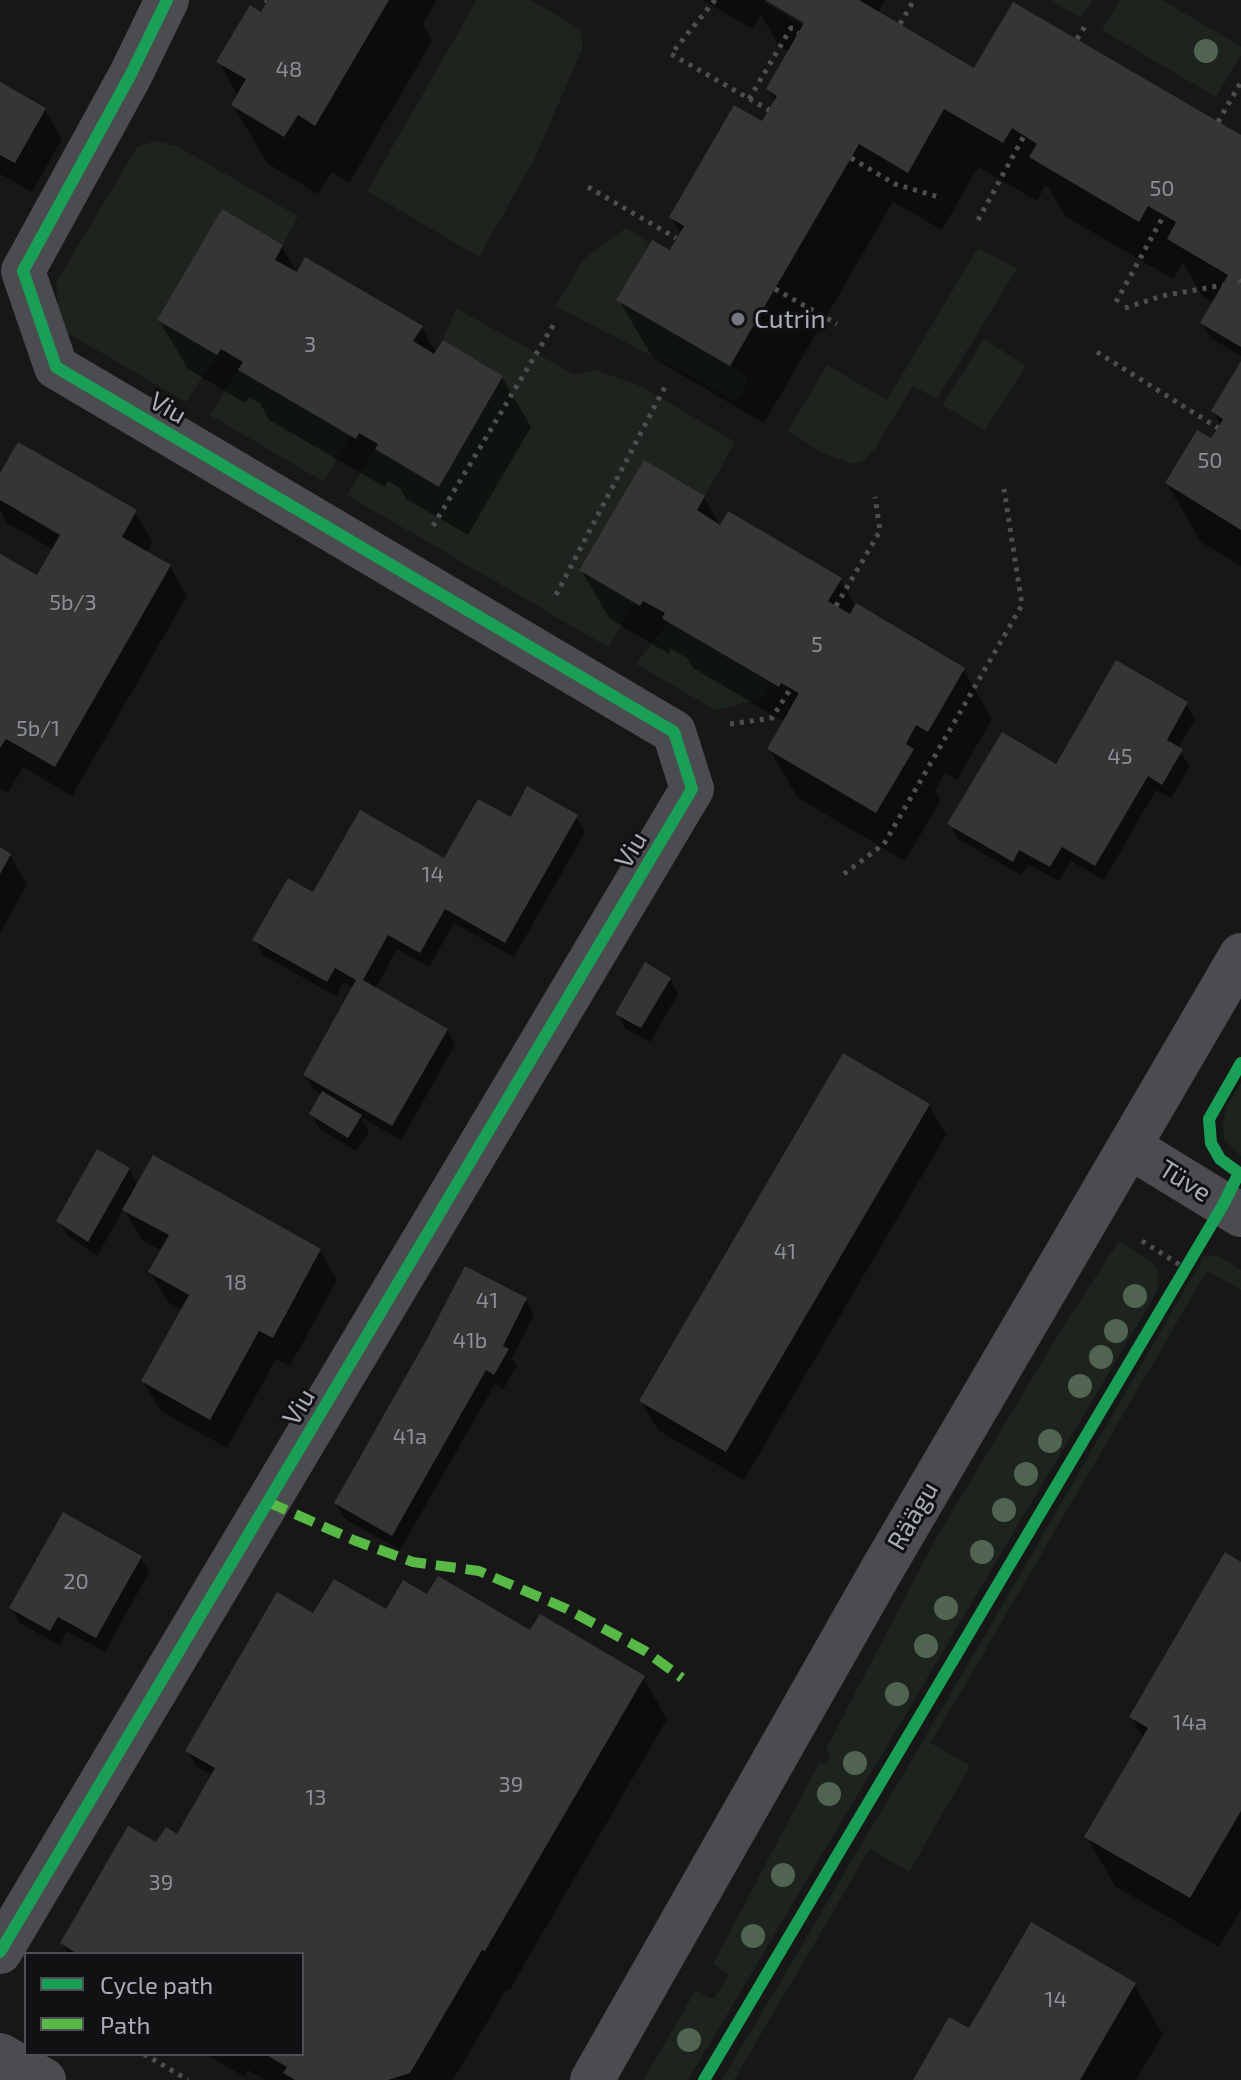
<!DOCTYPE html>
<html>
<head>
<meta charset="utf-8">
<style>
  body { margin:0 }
  #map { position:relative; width:1241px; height:2080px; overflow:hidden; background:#171717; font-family:"Exo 2",sans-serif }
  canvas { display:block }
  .legend { position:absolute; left:24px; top:1952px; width:280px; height:104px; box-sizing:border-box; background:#111113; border:2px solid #4d4f55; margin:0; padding:10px 14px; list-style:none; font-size:24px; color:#a8adb8 }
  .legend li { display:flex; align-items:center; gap:16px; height:40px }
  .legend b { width:40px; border:2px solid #4d4f55 }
</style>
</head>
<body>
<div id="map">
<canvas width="1241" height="2080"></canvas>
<ul class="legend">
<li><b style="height:10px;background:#1a9f57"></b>Cycle path</li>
<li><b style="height:10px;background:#58b947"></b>Path</li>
</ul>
</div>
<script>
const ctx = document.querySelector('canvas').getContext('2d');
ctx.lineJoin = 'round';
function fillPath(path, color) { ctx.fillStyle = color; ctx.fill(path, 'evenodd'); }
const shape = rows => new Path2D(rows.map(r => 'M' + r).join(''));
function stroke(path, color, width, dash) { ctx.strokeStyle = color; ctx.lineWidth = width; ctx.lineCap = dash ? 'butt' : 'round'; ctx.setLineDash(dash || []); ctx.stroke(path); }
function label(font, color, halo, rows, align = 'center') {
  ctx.font = font + ' "Exo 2",sans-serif'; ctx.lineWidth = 6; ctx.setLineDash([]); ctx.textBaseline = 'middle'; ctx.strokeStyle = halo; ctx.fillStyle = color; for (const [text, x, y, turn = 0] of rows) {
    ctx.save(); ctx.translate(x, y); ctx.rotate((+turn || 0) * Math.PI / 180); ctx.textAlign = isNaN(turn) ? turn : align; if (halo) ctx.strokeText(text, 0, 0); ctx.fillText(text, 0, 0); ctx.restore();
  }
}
fillPath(shape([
  [477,0,531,0,580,29,583,47,535,158,479,257,367,191],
  [1051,0,1093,0,1081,18],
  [1120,0,1162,0,1241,47,1241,55,1216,97,1102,30],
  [155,141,177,146,298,216,283,245,222,210,157,320,217,355,186,402,66,332,58,308,56,283,137,147],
  [626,228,649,243,617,300,744,374,747,384,735,402,691,376,555,306,583,260],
  [978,248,1017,269,937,399,913,386,876,447,865,460,852,464,821,452,788,431,827,365,887,400],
  [456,308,573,374,596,370,643,387,735,442,705,496,644,461,579,569,635,602,608,647,347,495,375,449,440,486,503,376,443,340],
  [984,339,1026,366,985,430,942,405],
  [238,370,350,435,324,482,210,415],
  [668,622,771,683,762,699,715,710,636,664],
  [1241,1083,1241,1156,1224,1139,1223,1121,1228,1103],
  [1119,1241,1152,1263,1157,1269,1158,1285,1155,1295,688,2080,643,2080,696,1990,709,1998,714,1998,728,1977,727,1973,713,1964,819,1763,823,1764,830,1759,830,1755,826,1749,936,1538,1059,1333],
  [1212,1255,1219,1256,1241,1270,1241,1290,1207,1271,931,1743,970,1766,909,1872,870,1849,734,2080,722,2080,960,1678,1203,1258]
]), '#1d241e');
fillPath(shape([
  [270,0,437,0,423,24,432,41,349,183,332,172,318,194,267,163,233,105,238,96,219,62,261,15],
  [703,0,766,0,766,3,812,30,814,26,769,0,885,0,878,13,975,70,1241,138,1241,356,1211,338,1202,323,1214,303,1203,297,1183,262,1173,279,1065,216,1048,187,1045,186,1037,201,978,167,942,230,893,202,764,423,653,358,619,300,670,253,681,235,671,217,763,124,776,102,768,89,790,52,779,46,761,15,753,29],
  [0,84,45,110,62,139,32,192,0,174],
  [281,246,298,274,421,327,437,354,502,377,531,427,468,535,406,499,400,488,388,481,385,487,269,420,260,403,249,397,245,403,188,369,159,320],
  [1241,364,1241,566,1201,542,1167,484,1212,441,1221,426,1213,411],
  [0,476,135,512,152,541,146,553,170,566,187,596,72,796,23,767,8,793,0,789,0,557,38,578,54,550,7,523,0,510],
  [704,497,721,527,840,579,855,605,963,669,992,719,957,780,945,773,935,790,941,800,905,861,798,798,769,749,785,722,693,668,687,658,671,649,669,654,610,619,581,570],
  [1186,703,1195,719,1178,749,1190,766,1171,798,1156,790,1104,880,1071,861,1059,881,1028,864,1021,875,958,839,950,824,1057,767],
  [576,817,585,832,514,957,454,923,429,967,397,949,375,989,447,1030,455,1045,401,1140,361,1117,369,1132,356,1151,320,1129,311,1114,322,1095,314,1090,305,1075,354,988,344,982,336,996,263,955,255,940,314,895,445,861,511,820],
  [0,849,10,855,27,885,0,933],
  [670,979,678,994,650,1042,626,1029,617,1014],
  [929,1105,946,1135,744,1480,658,1430,641,1401],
  [129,1169,138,1185,320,1251,337,1280,290,1366,276,1359,227,1448,161,1411,143,1381,183,1310,168,1302,150,1272,162,1251,142,1240,124,1208,97,1256,68,1236,59,1221],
  [526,1300,534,1315,512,1358,517,1366,503,1389,495,1384,400,1550,345,1519,336,1503],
  [140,1557,149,1572,105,1652,67,1631,59,1645,20,1623,11,1608],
  [1241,1564,1241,1909,1219,1947,1115,1886,1087,1837,1144,1739,1131,1717],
  [427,1597,529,1631,643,1678,667,1719,509,1991,506,1990,453,2080,265,2080,248,2070,245,2077,205,2054,302,2054,302,1954,68,1954,62,1943,162,1848,178,1837,213,1776,196,1766,187,1751,314,1616,387,1612],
  [1134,1985,1163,2034,1136,2080,915,2080,970,2031]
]), '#0007');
fillPath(shape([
  [268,0,389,0,315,126,298,115,284,137,231,105,246,79,216,62,250,5,261,12],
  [765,0,859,0,974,68,1013,2,1241,135,1241,347,1200,323,1228,275,1167,239,1176,222,1148,206,1139,222,1029,157,1037,144,1012,128,1003,143,944,109,908,173,859,144,730,366,616,300,652,240,670,250,684,226,669,217,734,105,762,121,777,96,766,89,804,23],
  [0,82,46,108,15,163,0,155],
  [222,209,283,245,275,260,297,272,305,257,423,326,413,341,434,354,443,340,503,376,439,487,375,449,378,444,359,433,356,439,238,370,243,362,221,349,217,355,157,320],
  [1241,361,1241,530,1165,483,1197,430,1211,438,1218,428,1223,419,1211,411],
  [18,442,137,510,122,537,171,565,55,767,6,739,0,748,0,554,37,575,60,535,0,500,0,473],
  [644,460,705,496,697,510,720,525,728,511,842,578,828,601,850,614,856,603,965,668,928,732,916,725,906,744,914,749,876,813,767,749,799,693,781,683,779,687,668,622,662,618,665,613,643,601,640,606,579,570],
  [1116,660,1188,702,1167,740,1183,749,1162,785,1148,776,1095,866,1062,847,1050,867,1019,850,1013,862,947,824,1002,732,1056,764],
  [527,786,578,815,505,943,445,909,420,953,388,935,363,980,448,1029,392,1126,303,1075,356,980,335,968,327,982,252,940,288,878,313,892,360,810,444,858,478,799,511,817],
  [0,847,11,854,0,874],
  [645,962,671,978,641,1028,615,1014],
  [843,1053,930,1104,726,1452,639,1401],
  [322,1091,362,1115,348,1138,309,1114],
  [97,1149,130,1168,88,1242,56,1221],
  [153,1155,321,1249,273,1338,259,1331,210,1420,141,1381,189,1295,148,1272,169,1235,122,1210],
  [465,1266,527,1298,503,1346,509,1349,494,1375,486,1370,392,1536,334,1503,428,1337],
  [63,1512,142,1556,96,1638,58,1617,50,1631,9,1608],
  [1225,1552,1241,1562,1241,1811,1190,1898,1084,1837,1148,1728,1129,1717],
  [438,1576,530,1630,540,1614,645,1676,485,1951,482,1950,410,2073,388,2080,295,2080,283,2073,287,2067,265,2054,302,2054,302,1954,78,1954,60,1943,128,1826,156,1842,166,1827,177,1834,215,1768,185,1751,277,1592,313,1613,334,1579,386,1609,403,1580,427,1594],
  [1031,1922,1136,1983,1080,2080,913,2080,949,2017,969,2028]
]), '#353536');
stroke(shape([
  [265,0,267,1],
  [715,0,671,54,769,110],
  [900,24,914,0],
  [1077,39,1087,23],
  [749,99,791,28,798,33],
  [1218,122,1241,82],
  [851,158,895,184,942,198],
  [588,187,676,238],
  [978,220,1024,136],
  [1239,280,1241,282],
  [775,289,837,324],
  [1116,302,1164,215],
  [1125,308,1162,296,1223,285],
  [1097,352,1218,428],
  [433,526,554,324],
  [556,595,667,383],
  [836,606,880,531,875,497],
  [730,724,772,718,791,688],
  [844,874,884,844,1022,605,1004,489],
  [1142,1241,1185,1268],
  [144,2054,188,2080]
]), '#4d4e52', 5, [4, 6]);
stroke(shape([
  [1130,1147,1241,1215],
  [0,1952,692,789,674,732,56,367,23,271,131,74,167,0],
  [0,2055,44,2080],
  [592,2080,880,1573,1241,955]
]), '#4b4c50', 44);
stroke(shape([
  [268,1502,356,1541,413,1562,479,1571,567,1609,645,1651,682,1678]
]), '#58b947', 10, [20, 10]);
stroke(shape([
  [0,1952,692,789,674,732,56,367,23,271,131,74,167,0],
  [704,2080,1223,1205,1239,1173,1220,1159,1211,1143,1209,1119,1241,1063]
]), '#1a9f57', 12);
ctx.fillStyle = '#506451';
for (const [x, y] of [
  [1206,51],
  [1135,1296],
  [1116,1331],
  [1101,1357],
  [1080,1386],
  [1050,1441],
  [1026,1474],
  [1004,1510],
  [982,1552],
  [946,1608],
  [926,1646],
  [897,1694],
  [855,1763],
  [829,1794],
  [783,1875],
  [753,1936],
  [689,2040]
]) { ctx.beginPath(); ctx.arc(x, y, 12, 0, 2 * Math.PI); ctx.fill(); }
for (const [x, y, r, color] of [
  [738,319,8,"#757880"]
]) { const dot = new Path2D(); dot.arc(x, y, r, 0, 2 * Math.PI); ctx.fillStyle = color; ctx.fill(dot); stroke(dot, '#111113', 3); }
label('22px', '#8b8f98', null, [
  ["48",289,70],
  ["50",1162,189],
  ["3",310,345],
  ["50",1210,461],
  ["5b/3",73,603],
  ["5",817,645],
  ["5b/1",38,729],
  ["45",1120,757],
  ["14",433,875],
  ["41",785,1252],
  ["18",236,1283],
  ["41",487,1301],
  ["41b",470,1341],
  ["41a",410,1437],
  ["20",76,1582],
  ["14a",1190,1723],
  ["39",511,1785],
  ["13",316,1798],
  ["39",161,1883],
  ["14",1056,2000]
]);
label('26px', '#a8adb8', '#111113', [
  ["Cutrin",754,319]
], 'left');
label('26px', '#a8adb8', '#111113', [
  ["Viu",168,408,30],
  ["Viu",631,850,-59],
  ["Tüve",1185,1181,32],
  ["Viu",299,1407,-59],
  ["Räägu",913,1516,-60]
]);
</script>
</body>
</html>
